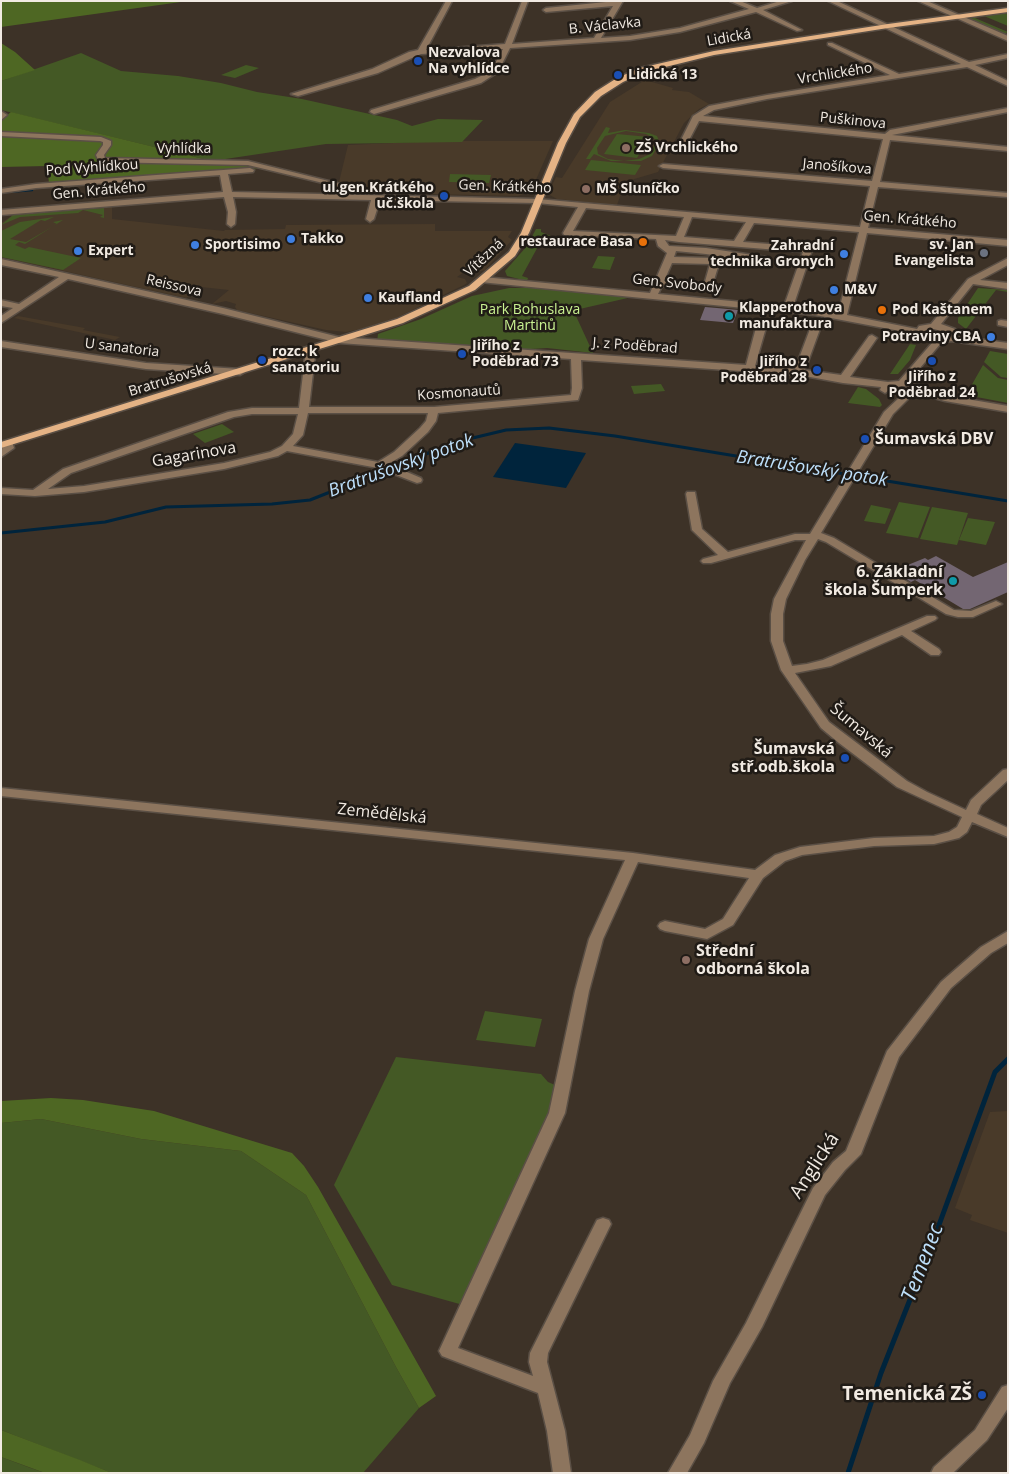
<!DOCTYPE html>
<html>
<head>
<meta charset="utf-8">
<style>
  body { margin:0 }
  #map { position:relative; width:1009px; height:1474px; overflow:hidden; background:#3d3227; font-family:"Open Sans",sans-serif }
  canvas { display:block }
  .frame { position:absolute; inset:0; border:2px solid #f1eae2; pointer-events:none }
</style>
</head>
<body>
<div id="map">
<canvas width="1009" height="1474"></canvas>
<div class="frame"></div>
</div>
<script>
const ctx = document.querySelector('canvas').getContext('2d');
ctx.lineJoin = 'round';
function fillPath(path, color) { ctx.fillStyle = color; ctx.fill(path, 'evenodd'); }
const shape = rows => new Path2D(rows.map(r => 'M' + r).join(''));
function stroke(path, color, width, dash) { ctx.strokeStyle = color; ctx.lineWidth = width; ctx.lineCap = dash ? 'butt' : 'round'; ctx.setLineDash(dash || []); ctx.stroke(path); }
function label(font, color, halo, rows, align = 'center') {
  ctx.font = font + ' "Open Sans",sans-serif'; ctx.lineWidth = 5; ctx.setLineDash([]); ctx.textBaseline = 'middle'; ctx.strokeStyle = halo; ctx.fillStyle = color; for (const [text, x, y, turn = 0] of rows) {
    ctx.save(); ctx.translate(x, y); ctx.rotate((+turn || 0) * Math.PI / 180); ctx.textAlign = isNaN(turn) ? turn : align; if (halo) ctx.strokeText(text, 0, 0); ctx.fillText(text, 0, 0); ctx.restore();
  }
}
fillPath(shape([
  [645,80,673,88,672,90,689,92,709,104,699,109,684,123,658,172,631,180,628,185,624,185,617,205,557,199,548,194,556,177,562,178,610,102],
  [438,141,553,141,531,191,518,196,384,193,339,182,348,145],
  [112,207,112,219,224,231,225,230,285,229,286,225,435,224,435,231,512,231,508,237,512,240,485,270,477,272,467,270,457,277,465,279,467,283,464,285,398,317,361,329,346,332,326,330,237,310,235,307,236,304,226,301,212,304,229,290,201,287,186,298,1,257,1,223,13,215],
  [18,316,85,328,83,330,120,337,115,340,14,318],
  [1008,1111,1008,1233,970,1220,972,1215,955,1208,990,1112]
]), '#493a29');
fillPath(shape([
  [1008,13,1008,26,984,16,975,18,1008,32,1004,34,965,17],
  [81,53,121,71,178,76,221,83,257,92,302,99,397,120,412,126,438,119,483,120,462,142,326,144,212,161,1,110,1,81],
  [246,65,259,68,235,78,221,75],
  [606,127,610,128,608,133,625,130,649,133,657,136,660,143,652,156,641,161,611,161,594,154,590,159,586,159],
  [626,131,646,134,655,139,656,143,648,155,639,159,624,161,608,159,598,154,597,148,605,136],
  [617,134,649,137,637,158,604,154],
  [591,160,641,165,635,175,585,170],
  [450,174,491,175,489,183,449,182],
  [104,208,104,218,100,217,103,215,83,210,78,213,20,217,1,225,13,215],
  [54,217,45,221,41,220,10,239,26,242,57,224,53,222,63,220,25,244,19,242,15,245,25,249,29,247,81,258,63,270,1,257,1,231,20,222],
  [536,229,541,229,541,232,551,236,547,243,541,241,522,276,528,278,527,281,507,276,505,271,527,246],
  [598,256,615,257,610,270,592,268],
  [509,288,534,288,632,297,571,311,576,316,593,353,547,348,516,350,377,342,378,334,421,319,472,296],
  [978,288,1008,290,1008,292,996,290,966,329,958,323,958,318],
  [910,344,916,345,910,360,898,374,890,374],
  [990,351,1008,354,1008,378,1001,377,984,362],
  [983,365,998,378,1008,380,1008,403,966,395],
  [661,384,665,391,634,394,631,386],
  [858,387,866,389,879,399,882,405,880,407,848,403],
  [222,424,234,432,205,443,193,434],
  [899,502,930,507,918,538,886,533],
  [871,505,891,509,885,524,864,521],
  [932,507,968,513,957,545,920,539],
  [968,518,995,522,986,545,959,540],
  [485,1011,542,1019,535,1047,476,1040],
  [396,1057,541,1074,548,1082,555,1085,546,1122,463,1305,392,1285,334,1185],
  [41,1119,141,1139,241,1151,306,1195,396,1367,419,1408,363,1473,112,1473,1,1430,1,1123],
  [1,1457,28,1467,45,1473,1,1473]
]), '#445925');
fillPath(shape([
  [1,1,188,1,1,27],
  [1,43,15,52,35,70,1,81],
  [11,112,212,161,135,162,137,163,224,163,262,168,49,183,47,166,1,167,1,120],
  [51,1098,83,1100,154,1111,292,1153,304,1166,318,1187,436,1396,419,1408,396,1367,306,1195,241,1151,141,1139,41,1119,1,1123,1,1101],
  [1,1430,80,1460,112,1473,45,1473,1,1457]
]), '#4e6723');
fillPath(shape([
  [515,443,586,453,566,488,493,477]
]), '#00243c');
stroke(shape([
  [7,192,32,190]
]), '#00243c', 2.5);
stroke(shape([
  [1,533,105,522,166,507,272,504,310,500,456,442,506,430,549,428,615,436,1008,501]
]), '#00243c', 3);
stroke(shape([
  [848,1473,881,1373,932,1244,995,1072,1008,1059]
]), '#00243c', 5);
fillPath(shape([
  [705,307,717,308,738,310,733,323,700,320],
  [936,556,973,577,1008,562,1008,592,970,609,963,609,915,580,911,582,893,571,925,558,928,560]
]), '#736672');
const minor = shape([
  [446,1,452,1,426,50,505,44,522,1,528,1,512,44,594,38,613,6,546,12,543,10,546,8,616,1,623,1,601,38,630,36,680,28,749,9,730,1,740,1,757,8,780,1,792,1,763,10,802,30,797,31,756,12,680,32,630,40,510,48,498,72,481,83,374,114,370,112,371,110,475,79,485,74,492,69,503,49,421,54,378,73,298,96,291,94,372,69,409,52,418,50,446,1],
  [828,1,837,1,969,62,1008,54,1008,58,975,65,1008,81,1008,86,967,67,767,99,714,110,703,116,885,134,890,130,1008,108,1008,112,892,135,1008,147,1008,151,890,140,880,182,1008,193,1008,197,878,187,868,228,1008,240,1008,246,867,233,847,315,917,329,919,326,931,324,968,279,1008,258,1008,265,980,280,1008,283,1008,289,973,284,941,324,955,329,958,333,956,336,1008,343,1008,349,951,341,941,343,909,381,918,384,922,389,949,396,1008,406,1008,412,945,401,916,393,912,388,906,386,893,387,885,393,880,390,881,387,843,383,799,375,581,360,582,388,578,400,438,413,436,421,428,432,402,456,388,464,421,478,422,480,421,482,417,483,378,468,287,451,278,456,224,469,84,492,35,496,1,494,1,488,33,490,63,469,228,412,252,408,299,408,305,357,300,352,305,349,315,356,309,407,434,407,571,395,572,388,571,359,339,343,223,314,68,279,1,323,1,316,13,308,1,306,1,300,19,304,59,277,1,265,1,259,223,308,339,337,746,365,757,324,762,321,767,324,755,366,795,369,810,329,815,326,820,329,805,370,841,375,869,336,872,335,877,338,850,377,888,382,899,381,932,343,918,337,916,334,815,315,480,282,479,280,483,277,650,293,667,253,658,246,656,239,564,235,563,233,578,207,537,203,380,200,374,219,370,222,366,219,371,200,233,197,236,212,235,224,231,227,227,224,228,212,224,197,1,215,1,210,223,192,220,175,36,188,1,193,1,189,36,184,250,168,254,170,253,172,228,174,232,192,537,199,860,227,870,186,663,168,659,166,663,164,872,181,883,139,699,121,687,144,680,142,693,116,709,106,767,95,890,75,828,45,828,43,832,43,899,74,961,64,828,1],
  [586,208,684,217,676,236,573,231,586,208],
  [692,217,746,222,734,241,684,237,692,217],
  [754,223,859,232,838,314,793,307,812,250,808,247,743,242,754,223],
  [665,240,679,242,803,252,784,306,658,294,662,286,711,290,721,257,766,263,770,260,766,257,706,248,669,246,665,240],
  [676,251,706,254,713,255,712,258,674,257,676,251],
  [672,263,710,264,704,285,664,281,672,263],
  [934,329,948,333,947,336,933,337,925,333,926,330,934,329],
  [308,413,428,413,426,421,420,428,394,452,378,462,293,446,303,435,308,413],
  [252,414,298,414,293,434,282,446,270,452,224,463,84,486,48,489,71,473,234,417,252,414],
  [918,1,927,1,1008,36,1008,41,918,1],
  [1,111,7,115,1,120,1,111],
  [1,132,101,137,111,141,111,145,104,155,105,158,248,161,373,192,369,194,248,165,102,162,99,162,96,155,103,145,103,142,100,141,1,136,1,132],
  [1001,320,1008,321,1008,327,998,325,998,321,1001,320],
  [1,341,146,363,240,369,245,372,240,375,146,369,1,347,1,341],
  [903,396,908,399,893,414,821,533,834,538,954,610,971,611,996,601,1002,604,973,617,958,617,946,614,826,542,818,539,805,560,786,599,783,614,783,641,792,666,807,664,823,660,927,616,935,616,937,618,935,620,911,631,939,649,941,652,939,655,931,655,902,635,831,666,795,673,829,722,907,781,927,792,966,810,971,800,1003,770,1008,769,1008,780,981,805,977,814,1008,828,1008,837,972,822,967,832,959,838,934,844,874,846,802,855,785,861,763,878,733,925,707,939,665,931,660,929,658,926,660,923,665,921,705,929,723,919,749,878,638,862,603,939,589,991,565,1113,458,1348,533,1376,529,1362,530,1353,597,1220,603,1218,609,1220,611,1224,548,1353,547,1362,565,1431,571,1473,553,1473,547,1431,538,1393,442,1356,439,1351,549,1113,575,991,589,939,625,860,1,796,1,788,633,853,755,870,775,855,800,847,874,838,934,836,949,832,957,827,962,817,897,787,839,743,821,728,781,670,771,641,771,614,774,599,806,540,795,540,711,563,703,563,701,561,703,559,718,555,692,530,686,494,687,492,695,492,702,529,728,552,795,534,810,534,884,412,900,397,903,396],
  [8,440,12,441,14,448,1,457,3,443,8,440],
  [1008,931,1008,943,991,953,951,988,899,1057,861,1154,845,1170,825,1195,762,1327,730,1383,704,1443,687,1473,668,1473,690,1435,713,1381,746,1323,813,1188,833,1162,846,1151,887,1051,941,982,981,947,1008,931],
  [1008,1385,1008,1408,987,1440,953,1473,931,1473,934,1467,975,1430,1002,1387,1008,1385]
]);
const major = shape([
  [1008,8,1008,12,888,28,714,55,645,72,623,82,601,96,580,117,566,143,529,233,515,256,475,290,403,323,1,448,1,442,397,319,469,286,509,252,521,233,558,143,574,114,595,92,617,78,640,68,714,51,888,24,1008,8]
]);
stroke(minor, '#5a4f45', 3);
stroke(major, '#5a4f45', 3);
fillPath(minor, '#8d755e');
fillPath(major, '#e5b385');
for (const [x, y, r, color] of [
  [418,61,5,"#1a4fb4"],
  [618,75,5,"#1a4fb4"],
  [626,148,5,"#8d6e63"],
  [586,189,5,"#8d6e63"],
  [444,196,5,"#1a4fb4"],
  [291,239,5,"#3f7fe0"],
  [643,242,5,"#e8710a"],
  [195,245,5,"#3f7fe0"],
  [78,251,5,"#3f7fe0"],
  [984,253,5,"#6b7280"],
  [844,254,5,"#3f7fe0"],
  [834,290,5,"#3f7fe0"],
  [368,298,5,"#3f7fe0"],
  [882,310,5,"#e8710a"],
  [729,316,5,"#0f9aa8"],
  [991,337,5,"#3f7fe0"],
  [462,354,5,"#1a4fb4"],
  [262,360,5,"#1a4fb4"],
  [932,361,5,"#1a4fb4"],
  [817,370,5,"#1a4fb4"],
  [865,439,5,"#1a4fb4"],
  [953,581,5,"#0f9aa8"],
  [845,758,5,"#1a4fb4"],
  [686,960,5,"#8d6e63"],
  [982,1395,5,"#1a4fb4"]
]) { const dot = new Path2D(); dot.arc(x, y, r, 0, 2 * Math.PI); ctx.fillStyle = color; ctx.fill(dot); stroke(dot, '#201b16', 2); }
label('14px', '#f1eae2', '#201b16', [
  ["B. Václavka",605,26,-6],
  ["Lidická",729,38,-10],
  ["Vrchlického",835,74,-9],
  ["Puškinova",853,121,6],
  ["Vyhlídka",184,149],
  ["Janošíkova",837,167,5],
  ["Pod Vyhlídkou",92,168,-4],
  ["Gen. Krátkého",505,187,2],
  ["Gen. Krátkého",99,191,-5],
  ["Gen. Krátkého",910,220,5],
  ["Vítězná",484,258,-43],
  ["Gen. Svobody",677,284,6],
  ["Reissova",174,286,13],
  ["J. z Poděbrad",635,346,4],
  ["U sanatoria",122,348,7],
  ["Bratrušovská",170,380,-17],
  ["Kosmonautů",459,393,-4]
]);
label('bold 14px', '#f1eae2', '#201b16', [
  ["Nezvalova",428,53],
  ["Na vyhlídce",428,69],
  ["Lidická 13",628,75],
  ["ZŠ Vrchlického",636,148],
  ["ul.gen.Krátkého",434,188,"right"],
  ["uč.škola",434,204,"right"],
  ["MŠ Sluníčko",596,189],
  ["Takko",301,239],
  ["restaurace Basa",633,242,"right"],
  ["Sportisimo",205,245],
  ["sv. Jan",974,245,"right"],
  ["Evangelista",974,261,"right"],
  ["Zahradní",834,246,"right"],
  ["technika Gronych",834,262,"right"],
  ["Expert",88,251],
  ["M&V",844,290],
  ["Kaufland",378,298],
  ["Klapperothova",739,308],
  ["manufaktura",739,324],
  ["Pod Kaštanem",892,310],
  ["Potraviny CBA",981,337,"right"],
  ["Jiřího z",472,346],
  ["Poděbrad 73",472,362],
  ["rozc. k",272,352],
  ["sanatoriu",272,368],
  ["Jiřího z",807,362,"right"],
  ["Poděbrad 28",807,378,"right"],
  ["Jiřího z",932,377,"center"],
  ["Poděbrad 24",932,393,"center"]
], 'left');
label('14px', '#c9f191', '#201b16', [
  ["Park Bohuslava",530,310],
  ["Martinů",530,326]
]);
label('bold 16px', '#f1eae2', '#201b16', [
  ["Šumavská DBV",875,439],
  ["6. Základní",943,572,"right"],
  ["škola Šumperk",943,590,"right"],
  ["Šumavská",835,749,"right"],
  ["stř.odb.škola",835,767,"right"],
  ["Střední",696,951],
  ["odborná škola",696,969]
], 'left');
label('16px', '#f1eae2', '#201b16', [
  ["Gagarinova",194,455,-10],
  ["Šumavská",861,731,40],
  ["Zemědělská",382,814,6]
]);
label('italic 18px', '#bee0fb', '#201b16', [
  ["Bratrušovský potok",401,466,-20],
  ["Bratrušovský potok",812,469,9]
]);
label('19px', '#f1eae2', '#201b16', [
  ["Anglická",815,1166,-57]
]);
label('bold 19px', '#f1eae2', '#201b16', [
  ["Temenická ZŠ",972,1395]
], 'right');
label('italic 21px', '#bee0fb', '#201b16', [
  ["Temenec",923,1263,-69]
]);
</script>
</body>
</html>
